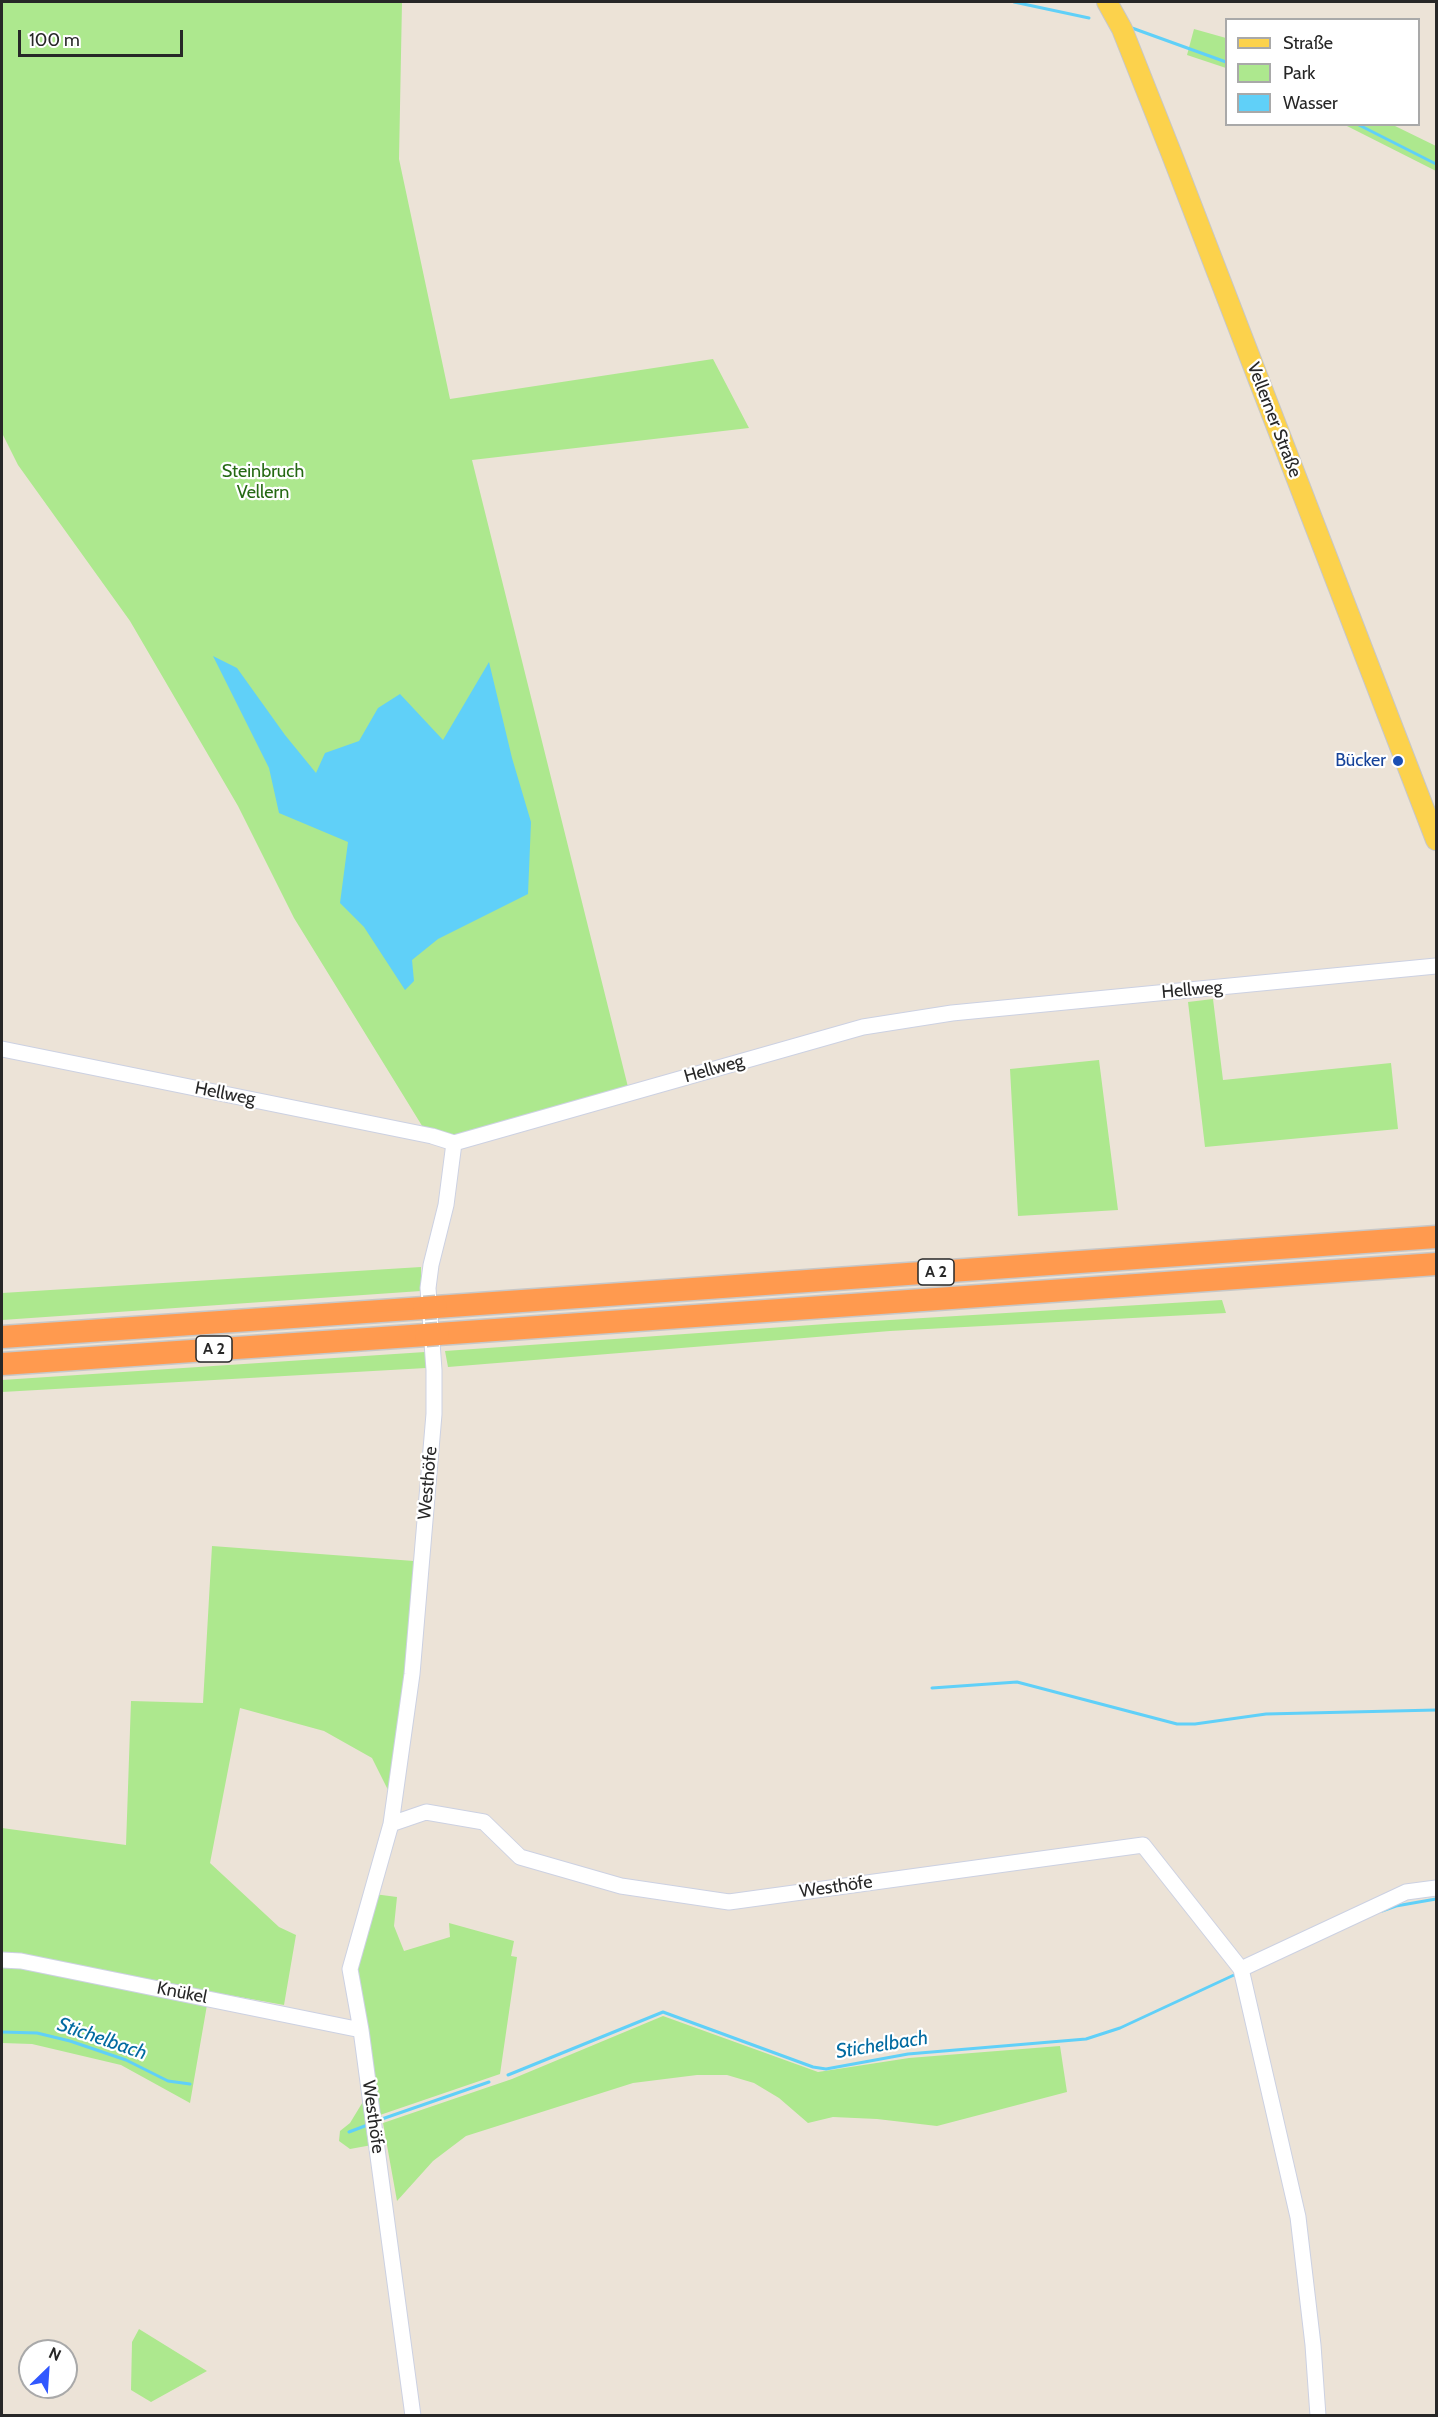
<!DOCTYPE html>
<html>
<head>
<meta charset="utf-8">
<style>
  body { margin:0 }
  #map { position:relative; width:1438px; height:2417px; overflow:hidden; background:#ece3d7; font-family:Cabin,sans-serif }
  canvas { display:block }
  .frame { position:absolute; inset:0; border:3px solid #272727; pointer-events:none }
  .legend { position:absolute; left:1225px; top:18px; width:195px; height:108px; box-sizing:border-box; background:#fff; border:2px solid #a9a9a9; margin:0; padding:8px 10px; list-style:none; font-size:18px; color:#272727 }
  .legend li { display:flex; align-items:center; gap:12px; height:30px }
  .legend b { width:30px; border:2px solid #a9a9a9 }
  .north { position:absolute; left:18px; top:2339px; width:60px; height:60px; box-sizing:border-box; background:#fff; border:2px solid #a9a9a9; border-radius:50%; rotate:25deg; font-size:16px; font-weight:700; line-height:24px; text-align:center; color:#272727 }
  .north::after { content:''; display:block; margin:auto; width:21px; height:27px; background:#3158ff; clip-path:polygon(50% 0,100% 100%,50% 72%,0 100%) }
  .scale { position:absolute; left:18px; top:30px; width:165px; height:27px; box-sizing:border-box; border:3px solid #272727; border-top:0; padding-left:8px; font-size:18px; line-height:21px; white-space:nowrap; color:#272727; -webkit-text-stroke:4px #fff; paint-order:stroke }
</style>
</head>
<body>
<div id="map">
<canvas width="1438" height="2417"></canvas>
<div class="frame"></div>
<ul class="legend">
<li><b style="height:8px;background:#fcd24c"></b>Straße</li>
<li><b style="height:16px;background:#ade88e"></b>Park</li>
<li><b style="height:16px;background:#60d0f8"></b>Wasser</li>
</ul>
<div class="north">N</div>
<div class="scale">100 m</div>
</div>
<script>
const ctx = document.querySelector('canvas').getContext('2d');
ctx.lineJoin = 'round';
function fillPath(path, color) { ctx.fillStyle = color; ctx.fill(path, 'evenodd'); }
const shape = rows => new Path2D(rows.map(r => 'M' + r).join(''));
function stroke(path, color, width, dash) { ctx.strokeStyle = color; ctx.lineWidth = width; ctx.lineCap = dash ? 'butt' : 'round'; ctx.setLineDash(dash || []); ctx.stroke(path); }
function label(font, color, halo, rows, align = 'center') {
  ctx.font = font + ' Cabin,sans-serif'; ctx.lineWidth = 4.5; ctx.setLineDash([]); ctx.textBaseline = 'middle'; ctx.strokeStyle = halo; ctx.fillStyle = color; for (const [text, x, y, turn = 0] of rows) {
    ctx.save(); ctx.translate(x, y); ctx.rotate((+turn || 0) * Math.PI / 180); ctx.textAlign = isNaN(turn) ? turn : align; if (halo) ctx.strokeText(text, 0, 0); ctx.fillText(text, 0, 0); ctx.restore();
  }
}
fillPath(shape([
  [2,2,402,2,399,159,450,399,713,359,749,428,472,460,628,1087,454,1143,424,1129,294,918,238,806,130,621,18,465,2,433],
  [1194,29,1226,38,1226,68,1187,55],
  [1345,125,1393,125,1436,146,1436,171],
  [1213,999,1223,1080,1391,1063,1398,1129,1205,1147,1188,1002],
  [1099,1060,1118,1210,1018,1216,1010,1069],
  [421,1267,421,1291,2,1320,2,1293],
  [1222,1300,1226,1313,890,1331,448,1367,445,1351,840,1323],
  [425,1352,426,1368,2,1392,2,1380],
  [212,1546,414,1561,404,1690,390,1794,372,1758,324,1731,240,1708,210,1863,279,1927,296,1935,284,2005,2,1954,2,1828,126,1845,131,1701,203,1703],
  [374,1894,397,1897,394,1926,404,1951,450,1937,449,1923,514,1941,511,1956,517,1957,500,2074,380,2115,356,1970],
  [2,1966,18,1967,207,2005,190,2103,121,2065,32,2044,2,2043],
  [663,2016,818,2072,909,2058,1060,2046,1067,2092,937,2126,877,2119,833,2117,808,2123,779,2098,754,2083,727,2075,697,2075,633,2083,466,2136,433,2161,397,2201,383,2123,512,2079],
  [364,2100,372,2145,350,2149,339,2141,340,2131,350,2123],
  [139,2329,207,2371,151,2402,131,2390,132,2342]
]), '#ade88e');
fillPath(shape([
  [213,656,237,668,285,735,316,773,325,753,359,741,378,708,400,694,443,740,489,662,512,758,531,822,528,894,438,939,412,960,414,981,405,990,364,927,340,903,348,842,279,813,269,768]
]), '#60d0f8');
stroke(shape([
  [1014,2,1089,18],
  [1132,28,1226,62],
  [1357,124,1436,164],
  [932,1688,1017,1682,1177,1724,1195,1724,1266,1714,1436,1710],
  [1382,1911,1396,1906,1436,1899],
  [2,2032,37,2033,70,2041,126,2060,168,2081,190,2084],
  [508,2075,663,2012,813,2067,826,2069,908,2054,1086,2039,1120,2028,1234,1975],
  [379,2120,489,2082],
  [349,2132,370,2124]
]), '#60d0f8', 3);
const minor = shape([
  [2,1049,432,1136,454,1143,863,1027,952,1013,1436,966],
  [391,1824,426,1812,484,1822,520,1857,621,1886,729,1902,1143,1845,1241,1969,1298,2217,1313,2345,1318,2416],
  [2,1960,21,1961,361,2030],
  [1241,1969,1406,1892,1436,1888],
  [413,2416,361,2030,350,1969,391,1824,412,1674,434,1414,434,1370,428,1288,431,1265,446,1205,454,1143]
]);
const major = shape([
  [1107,2,1122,29,1172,155,1436,840]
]);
const highway = shape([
  [436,1307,1436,1237],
  [438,1334,1436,1264],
  [2,1337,424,1308],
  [2,1364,426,1335]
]);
stroke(minor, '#ccd1e2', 17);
stroke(major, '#c7c7c7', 22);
stroke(highway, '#c7c7c7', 25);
stroke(minor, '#fff', 15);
stroke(major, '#fcd24c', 20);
stroke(highway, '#ff9a4f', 22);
const highwayBridge = shape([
  [424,1308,436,1307],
  [426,1335,438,1334]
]);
stroke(highwayBridge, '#c7c7c7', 25, []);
stroke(highwayBridge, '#ff9a4f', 22);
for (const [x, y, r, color] of [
  [1398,761,6,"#1a4fb4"]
]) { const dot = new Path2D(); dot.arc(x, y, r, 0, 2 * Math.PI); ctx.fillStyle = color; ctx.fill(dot); stroke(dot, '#fff', 2); }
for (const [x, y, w] of [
  [936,1272,36],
  [214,1349,36]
]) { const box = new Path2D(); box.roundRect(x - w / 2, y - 13, w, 26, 4.5); ctx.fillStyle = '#fff'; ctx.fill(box); stroke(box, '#272727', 1.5); }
label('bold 16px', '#272727', null, [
  ["A 2",936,1272],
  ["A 2",214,1349]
]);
label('18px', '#272727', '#fff', [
  ["Vellerner Straße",1274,420,69],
  ["Hellweg",1192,990,-5],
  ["Hellweg",714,1069,-16],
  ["Hellweg",225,1094,11],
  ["Westhöfe",428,1483,-85],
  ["Westhöfe",836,1887,-8],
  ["Knükel",182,1993,11],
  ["Westhöfe",373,2117,82]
]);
label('18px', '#256913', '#fff', [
  ["Steinbruch",263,472],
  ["Vellern",263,493]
]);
label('18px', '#164399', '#fff', [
  ["Bücker",1386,761]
], 'right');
label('italic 20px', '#026ba1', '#fff', [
  ["Stichelbach",102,2039,19],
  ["Stichelbach",882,2045,-9]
]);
</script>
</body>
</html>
